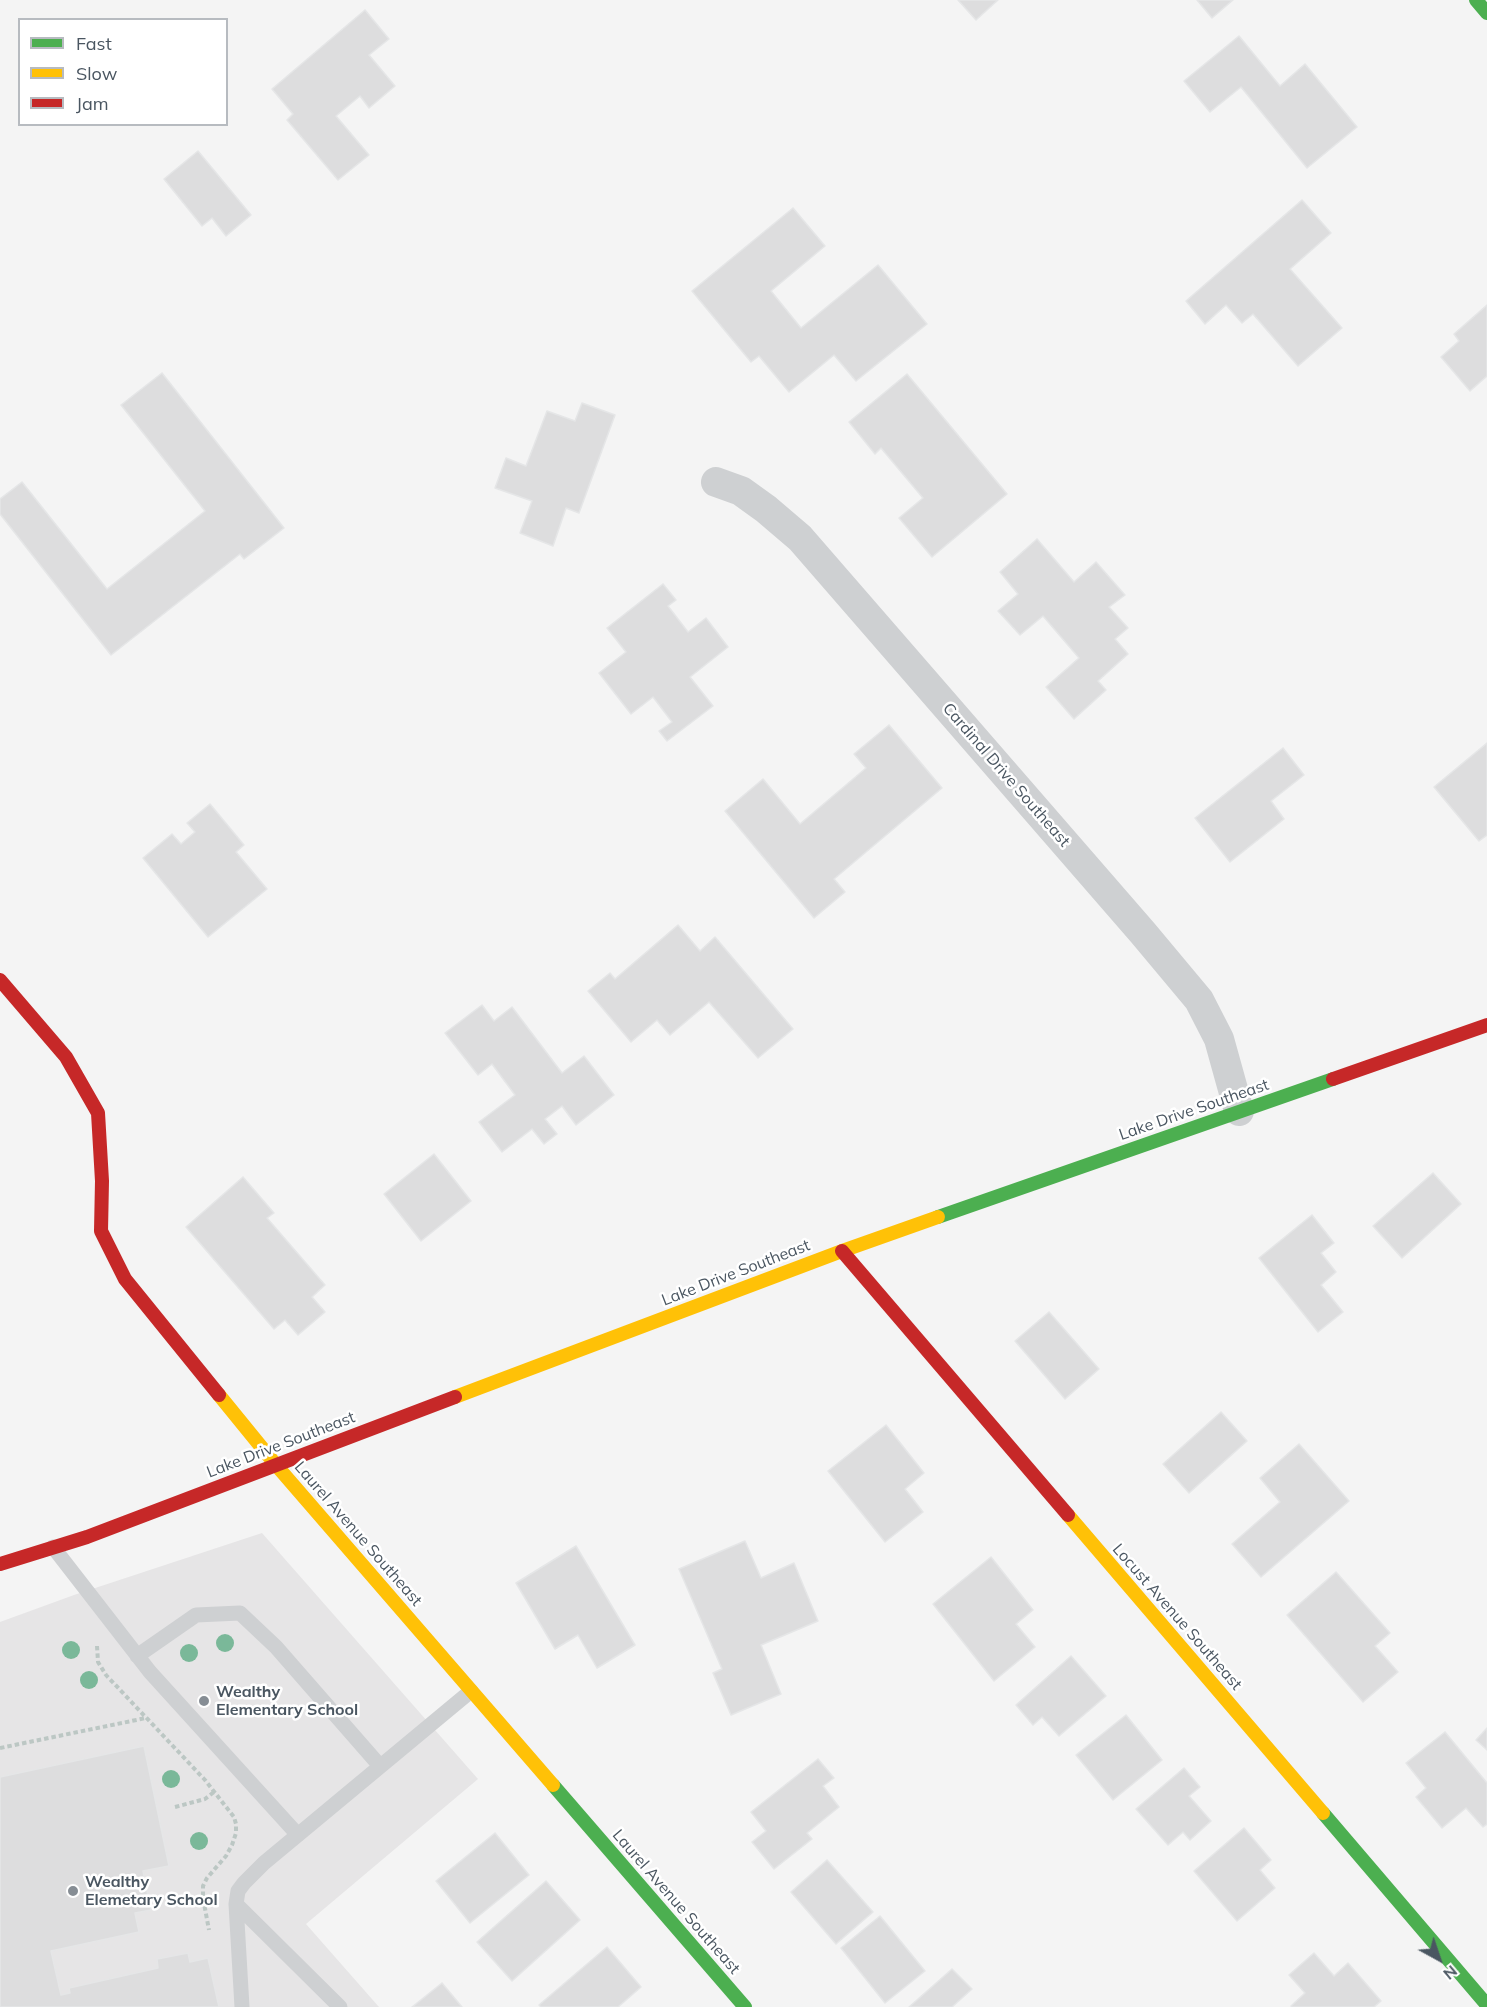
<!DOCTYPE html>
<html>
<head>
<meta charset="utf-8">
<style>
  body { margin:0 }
  #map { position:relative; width:1487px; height:2007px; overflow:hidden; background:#f4f4f4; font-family:Mulish,sans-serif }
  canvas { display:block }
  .legend { position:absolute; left:18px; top:18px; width:210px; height:108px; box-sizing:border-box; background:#fff; border:2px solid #b7bbc0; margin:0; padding:8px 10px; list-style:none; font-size:18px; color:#4a5661 }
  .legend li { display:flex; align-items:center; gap:12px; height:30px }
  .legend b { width:30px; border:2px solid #b7bbc0 }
  .north { position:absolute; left:1409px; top:1929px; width:60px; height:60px; -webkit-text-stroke:4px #fff; paint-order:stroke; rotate:140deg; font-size:16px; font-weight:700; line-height:24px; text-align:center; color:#4a5661 }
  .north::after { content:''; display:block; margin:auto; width:21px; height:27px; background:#4a5661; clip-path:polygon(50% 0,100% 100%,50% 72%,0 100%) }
</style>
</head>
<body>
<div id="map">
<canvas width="1487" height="2007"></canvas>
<ul class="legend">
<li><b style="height:8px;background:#4caf50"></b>Fast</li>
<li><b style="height:8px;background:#ffc107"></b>Slow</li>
<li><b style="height:8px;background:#c62828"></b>Jam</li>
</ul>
<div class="north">N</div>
</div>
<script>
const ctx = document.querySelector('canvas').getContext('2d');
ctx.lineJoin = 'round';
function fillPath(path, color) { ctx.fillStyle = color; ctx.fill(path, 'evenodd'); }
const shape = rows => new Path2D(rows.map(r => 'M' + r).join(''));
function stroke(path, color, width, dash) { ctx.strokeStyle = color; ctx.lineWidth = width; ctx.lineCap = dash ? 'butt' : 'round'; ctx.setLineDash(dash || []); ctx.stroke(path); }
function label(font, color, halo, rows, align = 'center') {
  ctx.font = font + ' Mulish,sans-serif'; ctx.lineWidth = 5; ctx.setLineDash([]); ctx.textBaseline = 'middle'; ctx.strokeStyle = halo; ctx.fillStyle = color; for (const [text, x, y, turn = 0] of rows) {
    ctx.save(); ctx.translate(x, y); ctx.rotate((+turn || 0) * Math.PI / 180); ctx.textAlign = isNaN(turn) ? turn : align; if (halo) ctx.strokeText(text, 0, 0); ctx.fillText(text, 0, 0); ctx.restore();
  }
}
fillPath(shape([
  [262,1533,478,1779,306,1924,379,2007,0,2007,0,1622,74,1595]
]), '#e6e5e6');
const building = shape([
  [958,0,998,0,976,20,958,0],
  [1197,0,1233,0,1212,18,1197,0],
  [365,10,389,39,369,55,395,86,369,108,360,96,336,116,369,155,338,180,287,120,293,114,272,89,365,10],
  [1239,36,1280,86,1305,64,1357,127,1307,168,1241,87,1210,112,1184,81,1239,36],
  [198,151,251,215,226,236,212,218,202,226,164,179,198,151],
  [1302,200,1331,233,1290,269,1342,328,1298,366,1253,314,1242,323,1226,305,1205,324,1186,301,1302,200],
  [793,208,825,246,771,291,801,328,878,265,927,324,856,381,834,355,789,392,759,356,751,362,692,291,793,208],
  [1487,305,1487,376,1470,391,1441,357,1459,341,1454,334,1487,305],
  [162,373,284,528,244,559,240,554,111,655,0,514,0,499,22,482,107,589,205,511,121,405,162,373],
  [907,374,1007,494,932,557,899,518,923,498,881,448,875,454,849,422,907,374],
  [582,403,615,415,579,513,566,508,553,546,520,533,532,501,495,488,506,458,526,466,547,411,575,421,582,403],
  [1037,539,1074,582,1096,562,1125,595,1109,607,1128,628,1115,639,1128,654,1098,681,1106,690,1074,719,1046,687,1079,658,1043,616,1020,635,998,611,1018,594,1000,572,1037,539],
  [663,584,676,600,668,606,688,632,706,618,728,647,690,677,713,706,667,741,659,731,672,722,653,697,631,714,599,673,626,652,607,628,663,584],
  [889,725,942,788,834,879,845,892,814,918,725,811,763,779,800,824,866,768,854,754,889,725],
  [1487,743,1487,835,1479,841,1434,787,1487,743],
  [1283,748,1304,775,1271,801,1284,819,1230,862,1195,818,1283,748],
  [210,804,244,845,236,852,267,889,208,937,143,858,172,834,181,844,195,832,187,823,210,804],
  [678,925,700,951,715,937,793,1029,758,1058,709,1002,670,1035,657,1020,631,1042,588,991,610,973,615,979,678,925],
  [482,1005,494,1021,512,1007,562,1073,584,1056,614,1095,576,1125,562,1106,545,1119,557,1134,544,1144,532,1129,502,1152,479,1122,515,1095,492,1064,478,1075,445,1033,482,1005],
  [434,1154,471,1201,421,1241,384,1194,434,1154],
  [1433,1173,1461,1204,1402,1258,1373,1226,1433,1173],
  [243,1177,274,1213,267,1218,325,1285,312,1297,325,1312,298,1335,285,1320,274,1329,186,1227,243,1177],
  [1312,1215,1334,1243,1321,1253,1336,1272,1321,1285,1343,1312,1318,1332,1259,1258,1312,1215],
  [1049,1312,1099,1369,1065,1399,1015,1341,1049,1312],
  [1221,1412,1247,1441,1189,1493,1163,1464,1221,1412],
  [886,1425,924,1473,905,1489,923,1512,885,1542,828,1471,886,1425],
  [1299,1444,1349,1501,1261,1577,1232,1544,1280,1502,1260,1478,1299,1444],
  [745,1541,761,1578,794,1563,818,1621,761,1645,781,1694,731,1715,713,1673,722,1669,679,1569,745,1541],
  [576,1546,635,1645,597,1668,578,1635,555,1649,516,1583,576,1546],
  [991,1557,1033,1610,1016,1624,1035,1647,994,1681,933,1604,991,1557],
  [1336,1572,1390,1633,1375,1646,1398,1672,1363,1702,1287,1615,1336,1572],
  [1071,1656,1106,1696,1059,1736,1042,1717,1033,1725,1016,1705,1071,1656],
  [1126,1715,1162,1760,1113,1800,1076,1755,1126,1715],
  [1487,1728,1487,1750,1476,1740,1487,1728],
  [1445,1732,1487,1783,1487,1824,1483,1827,1466,1808,1442,1828,1416,1797,1426,1788,1406,1763,1445,1732],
  [144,1746,169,1866,143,1871,151,1910,135,1913,139,1932,51,1951,61,1995,70,1993,69,1988,158,1968,157,1959,188,1953,190,1962,208,1958,219,2007,0,2007,0,1777,144,1746],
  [818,1759,834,1778,823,1786,839,1807,807,1833,812,1839,774,1869,752,1842,766,1831,751,1812,818,1759],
  [1184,1768,1200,1787,1189,1796,1211,1821,1190,1840,1183,1832,1168,1845,1136,1809,1184,1768],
  [1244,1828,1271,1860,1260,1870,1275,1888,1237,1921,1194,1871,1244,1828],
  [495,1833,529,1875,470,1923,436,1881,495,1833],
  [827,1860,873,1912,836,1944,791,1892,827,1860],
  [546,1881,580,1920,512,1981,477,1942,546,1881],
  [880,1916,925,1971,885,2003,841,1948,880,1916],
  [607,1947,641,1987,618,2007,541,2007,539,2005,607,1947],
  [1314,1953,1334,1976,1348,1963,1381,2001,1374,2007,1292,2007,1291,2006,1305,1993,1289,1975,1314,1953],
  [952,1969,972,1989,952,2007,909,2007,952,1969],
  [442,1983,462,2007,412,2007,442,1983]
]);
fillPath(building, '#ddddde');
stroke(building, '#e5e6e7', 1.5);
stroke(shape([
  [97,1646,98,1662,106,1675,205,1780,234,1817,236,1824,236,1833,232,1845,226,1856,207,1878,203,1886,203,1898,209,1930],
  [0,1748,146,1718],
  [175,1807,205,1799,214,1792]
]), '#bcc7c4', 4, [4.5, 3]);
stroke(shape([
  [53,1547,150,1672,298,1835],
  [137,1656,196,1615,240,1613,276,1647,380,1766],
  [236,1904,340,2007],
  [242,2007,236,1904,238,1891,244,1883,264,1863,471,1691]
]), '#ced0d2', 15);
stroke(shape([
  [716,482,741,491,766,509,800,538,1143,933,1199,1000,1219,1039,1239,1111]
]), '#ced0d2', 30);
stroke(shape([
  [1476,0,1487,13],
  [938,1217,1333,1079],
  [553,1785,745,2007],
  [1323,1813,1487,2005]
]), '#4caf50', 14);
stroke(shape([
  [219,1395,276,1465,553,1785],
  [455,1397,842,1251,938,1217],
  [1068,1515,1323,1813]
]), '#ffc107', 14);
stroke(shape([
  [0,980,66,1057,98,1113,102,1181,101,1231,125,1279,219,1395],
  [1333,1079,1487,1025],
  [842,1251,1068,1515],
  [0,1564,87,1537,455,1397]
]), '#c62828', 14);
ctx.fillStyle = '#7ab899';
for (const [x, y] of [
  [225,1643],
  [71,1650],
  [189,1653],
  [89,1680],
  [171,1779],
  [199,1841]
]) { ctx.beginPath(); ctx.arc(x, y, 9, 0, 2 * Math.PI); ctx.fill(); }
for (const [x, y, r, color] of [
  [204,1701,6,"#868d94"],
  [73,1891,6,"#868d94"]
]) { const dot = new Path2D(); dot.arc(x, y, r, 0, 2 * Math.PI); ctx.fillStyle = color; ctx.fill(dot); stroke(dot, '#fff', 2); }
label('16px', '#4a5661', '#fff', [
  ["Cardinal Drive Southeast",1006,775,49],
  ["Lake Drive Southeast",1194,1110,-19],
  ["Lake Drive Southeast",736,1273,-21],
  ["Lake Drive Southeast",281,1445,-21],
  ["Laurel Avenue Southeast",358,1534,49],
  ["Locust Avenue Southeast",1177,1617,49],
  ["Laurel Avenue Southeast",676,1902,49]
]);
label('bold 16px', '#4a5661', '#fff', [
  ["Wealthy",216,1692],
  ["Elementary School",216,1710],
  ["Wealthy",85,1882],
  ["Elemetary School",85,1900]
], 'left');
</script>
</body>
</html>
